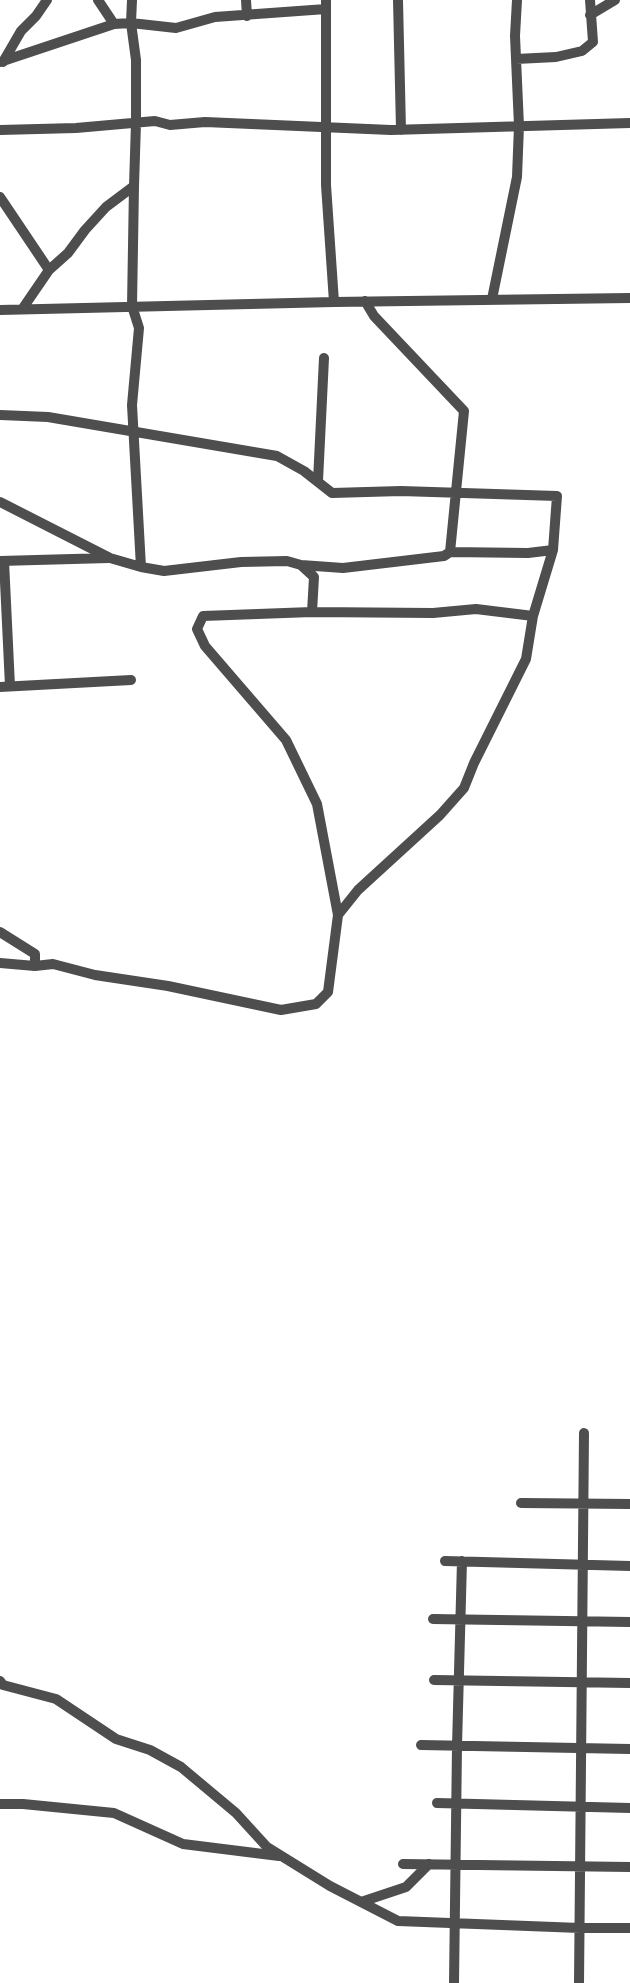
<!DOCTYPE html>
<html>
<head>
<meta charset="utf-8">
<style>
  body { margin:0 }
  canvas { display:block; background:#fff }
</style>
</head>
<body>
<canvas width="630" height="1983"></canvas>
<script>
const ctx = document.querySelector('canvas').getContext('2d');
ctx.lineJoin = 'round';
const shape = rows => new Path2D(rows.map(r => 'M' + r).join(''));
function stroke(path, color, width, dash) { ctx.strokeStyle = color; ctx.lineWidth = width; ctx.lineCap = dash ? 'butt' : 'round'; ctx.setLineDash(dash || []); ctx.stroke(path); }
stroke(shape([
  [98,0,114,24],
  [246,0,247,16],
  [326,0,326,185,334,302],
  [398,0,401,130],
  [590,15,615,0],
  [516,59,556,57,582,51,593,42,590,0],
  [0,62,114,24,131,23,176,28,215,17,326,9],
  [3,62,21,31,36,16,47,0],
  [0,130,76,128,155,121,170,125,205,122,391,130,630,123],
  [134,186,132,306,139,328,132,405,141,567],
  [0,197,49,270],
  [492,299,517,177,519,126,515,36,517,0],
  [23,308,49,270,68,253,85,230,106,207,134,186,136,123,136,60,131,23,132,0],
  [0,310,334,302,630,298],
  [0,415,48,417,277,456,304,471,332,493,401,491,557,496,553,550,533,616,526,659,474,763,464,788,440,815,358,890,338,915,328,992,316,1004,281,1010,168,986,95,975,53,964,35,966,0,963],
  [318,481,324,358],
  [0,502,110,558,141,567,164,571,241,562,287,561,301,565,343,568,444,556,450,552,464,411,374,316,365,301],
  [450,552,528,553,553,550],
  [0,561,109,558],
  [4,561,10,686],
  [301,565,314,577,312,612],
  [0,687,131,680],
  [338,915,317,804,286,740,205,646,197,629,203,616,312,612,433,613,476,609,533,616],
  [0,932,35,954,35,966],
  [521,1503,630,1504],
  [445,1561,630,1566],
  [433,1619,630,1622],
  [434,1680,630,1683],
  [0,1681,3,1685,56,1699,116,1739,150,1750,181,1767,236,1813,267,1847,330,1886,398,1921,580,1928,630,1928],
  [421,1745,630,1749],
  [437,1803,630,1808],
  [0,1804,23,1804,114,1813,183,1844,279,1856],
  [403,1864,630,1867],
  [361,1902,406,1887,429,1864],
  [454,1983,457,1746,462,1561],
  [579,1983,584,1433]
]), '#4e4e4e', 10);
</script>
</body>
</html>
